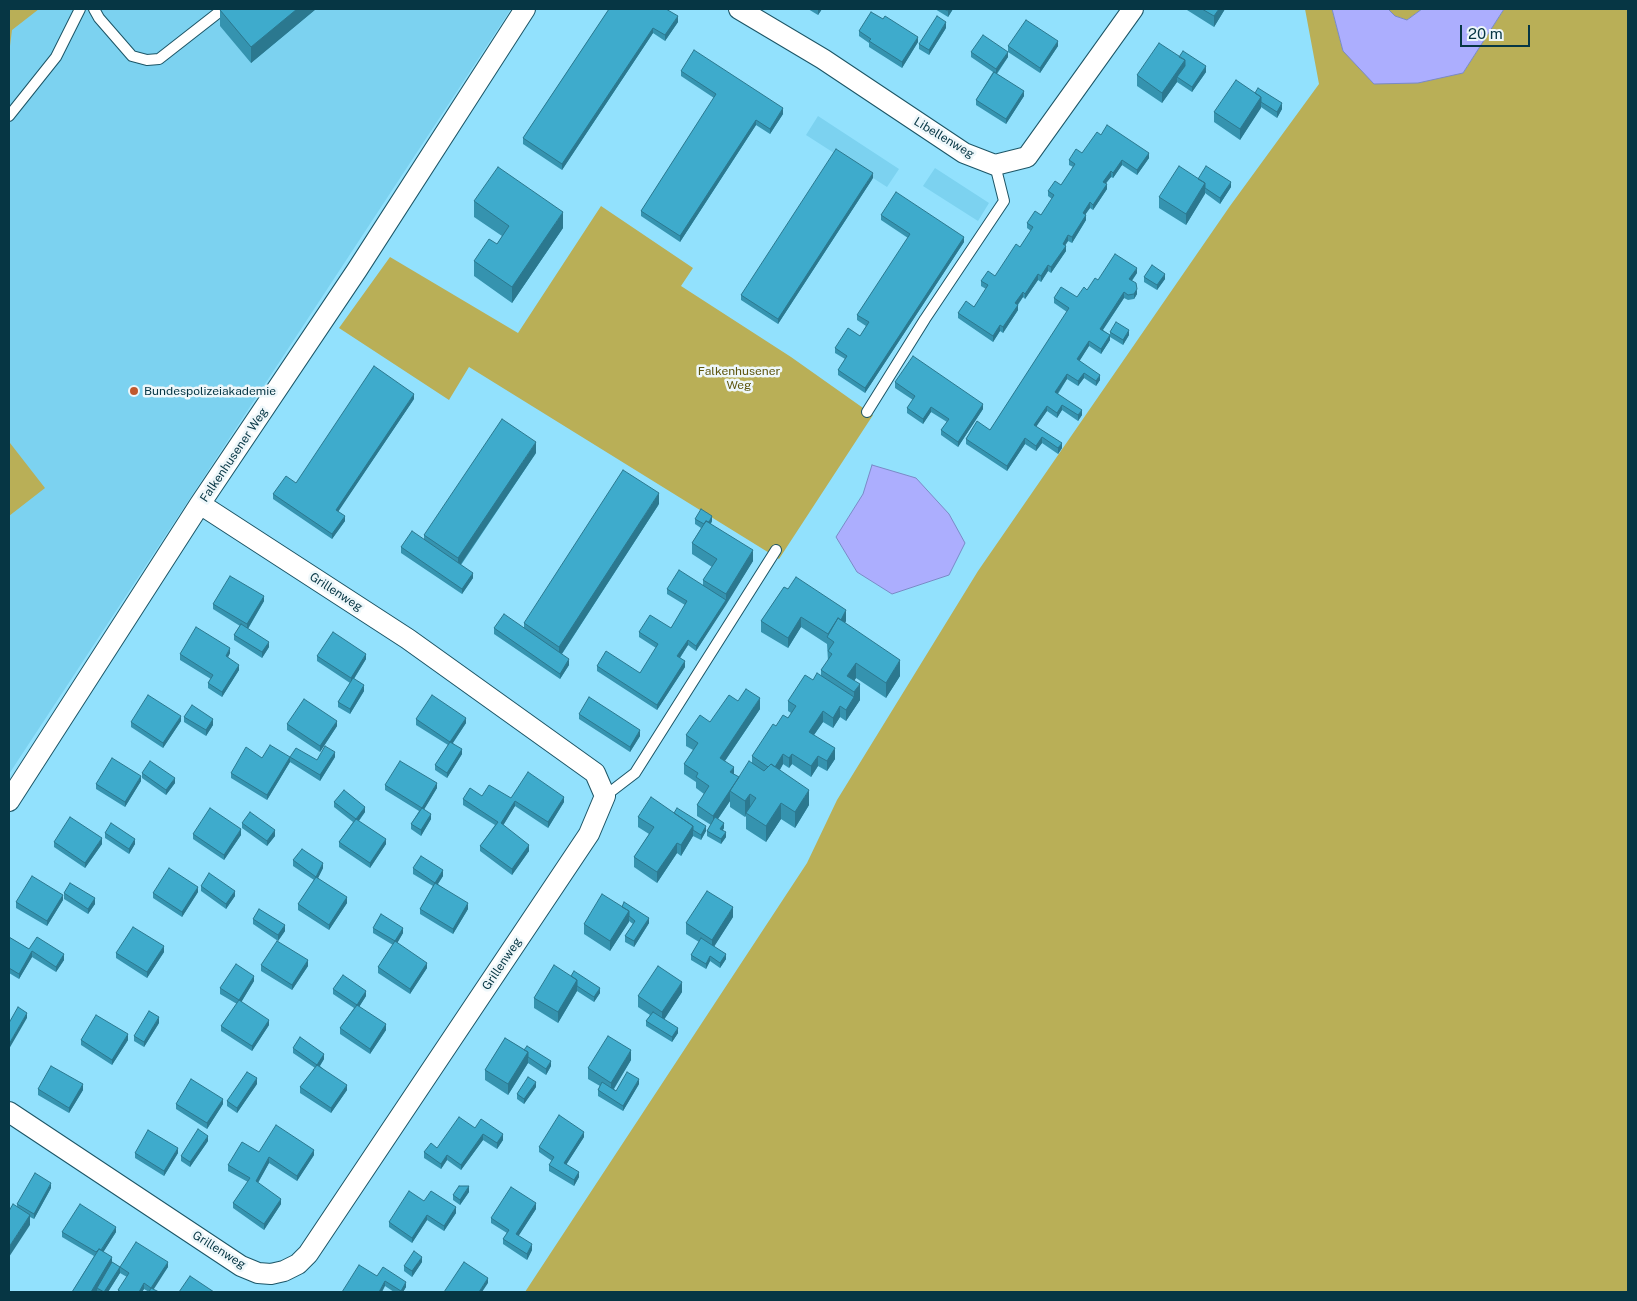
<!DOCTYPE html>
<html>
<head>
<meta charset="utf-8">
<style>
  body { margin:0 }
  #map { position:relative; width:1637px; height:1301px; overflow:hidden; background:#92e1fd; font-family:"Public Sans",sans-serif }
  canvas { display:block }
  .frame { position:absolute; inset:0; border:10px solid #063644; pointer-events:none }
  .scale { position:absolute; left:1460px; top:25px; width:70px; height:22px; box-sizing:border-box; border:2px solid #063644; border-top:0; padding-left:6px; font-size:15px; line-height:18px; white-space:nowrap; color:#063644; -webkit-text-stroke:4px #eef7fa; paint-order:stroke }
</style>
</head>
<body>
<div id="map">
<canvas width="1637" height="1301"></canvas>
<div class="frame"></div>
<div class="scale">20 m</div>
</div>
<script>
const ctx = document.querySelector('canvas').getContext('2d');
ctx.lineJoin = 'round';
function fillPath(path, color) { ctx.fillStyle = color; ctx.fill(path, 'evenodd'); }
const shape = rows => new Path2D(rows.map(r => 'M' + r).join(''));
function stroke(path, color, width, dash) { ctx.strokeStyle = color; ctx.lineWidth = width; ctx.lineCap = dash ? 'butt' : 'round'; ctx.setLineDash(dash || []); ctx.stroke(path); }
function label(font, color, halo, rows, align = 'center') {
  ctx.font = font + ' "Public Sans",sans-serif'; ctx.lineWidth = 5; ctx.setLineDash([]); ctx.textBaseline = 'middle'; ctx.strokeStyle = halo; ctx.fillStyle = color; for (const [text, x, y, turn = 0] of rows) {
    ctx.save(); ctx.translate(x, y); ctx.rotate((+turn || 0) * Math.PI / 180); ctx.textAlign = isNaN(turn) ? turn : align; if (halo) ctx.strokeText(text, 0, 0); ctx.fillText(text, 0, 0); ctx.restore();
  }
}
fillPath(shape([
  [9,9,511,9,9,774],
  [818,116,899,169,887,187,806,135],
  [935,168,989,203,978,221,923,186]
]), '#7cd2f0');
fillPath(shape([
  [9,9,39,9,12,30,9,54],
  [1305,9,1332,9,1343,51,1463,73,1504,9,1628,9,1628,1292,525,1292,807,863,837,800,978,571,1230,206,1319,84],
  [1388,9,1422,9,1407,20,1395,16],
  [601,206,693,268,681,286,791,357,873,415,779,559,469,367,449,400,339,328,390,257,518,333],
  [10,443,45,488,9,516,9,445]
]), '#b9af57');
const water = shape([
  [1332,9,1388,9,1395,16,1407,20,1422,9,1504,9,1463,73,1418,83,1374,84,1343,51,1332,9],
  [872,465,916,478,949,514,965,543,949,575,892,594,857,572,836,537,863,494,872,465]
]);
fillPath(water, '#acaefe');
stroke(water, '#7a8ac6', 1);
const service = shape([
  [94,9,99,18,132,56,147,60,159,59,223,9],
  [9,116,56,57,80,9],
  [867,412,925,319,1004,201,995,165],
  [605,796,635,773,776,550]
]);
const minor = shape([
  [739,9,823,59,964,153,995,165,1027,157,1133,9],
  [9,801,200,504,357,270,525,9],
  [9,1112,241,1266,258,1273,271,1274,284,1271,298,1264,308,1254,589,834,605,796,595,773,408,639,200,504]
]);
stroke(service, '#1c5566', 12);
stroke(minor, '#1c5566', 22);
stroke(service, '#fff', 10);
stroke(minor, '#fff', 20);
fillPath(shape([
  [222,9,316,9,251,63,220,26,220,10],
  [609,9,678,22,665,41,653,33,562,170,523,144,523,138],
  [808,9,822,9,818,15],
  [935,9,953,9,948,17],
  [1187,9,1225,9,1214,27,1187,10],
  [946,28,929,55,919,49,919,44],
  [859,31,918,42,902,68,869,47,869,43,859,36],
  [1008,46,1058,46,1040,73,1008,52],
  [971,52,1008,57,997,74,1024,96,1006,124,976,105,976,100,993,72,971,57],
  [1179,57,1206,72,1192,92,1177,82,1162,103,1137,86,1137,75],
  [681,71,783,114,770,134,756,125,680,242,641,216,641,211,714,98,681,76],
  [1255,93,1282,109,1277,118,1261,107,1240,140,1214,122,1214,112],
  [1101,135,1149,158,1137,175,1122,165,1113,178,1111,177,1106,183,1107,189,1093,210,1090,208,1085,214,1086,220,1072,243,1068,241,1065,245,1066,251,1051,273,1048,271,1041,282,1038,280,1025,299,1023,297,1018,305,1018,310,1003,333,1000,331,993,342,958,318,958,313,974,307,986,289,981,286,981,281,995,276,1020,247,1031,231,1027,228,1027,223,1041,215,1052,199,1048,196,1048,191,1061,185,1073,167,1069,165,1069,160,1082,153],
  [873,178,778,324,741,300,741,295],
  [1198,179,1231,187,1220,204,1205,193,1186,225,1159,208,1159,197],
  [474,201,563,228,512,303,474,276,474,261,497,244,502,236,474,217],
  [881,215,964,242,865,393,838,375,838,370,845,359,835,353,835,348,860,336,866,326,857,320,857,315,908,238,881,220],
  [1137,273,1132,281,1137,294,1134,299,1128,300,1124,298,1103,330,1110,335,1110,332,1129,335,1123,345,1110,337,1110,340,1101,354,1089,346,1079,361,1100,380,1096,386,1084,378,1078,386,1067,379,1058,394,1082,415,1078,421,1062,410,1057,418,1047,411,1036,426,1062,448,1058,454,1042,443,1036,451,1025,444,1007,471,966,444,966,439,990,430,1067,312,1054,303,1054,298,1077,297,1087,290,1098,280],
  [1144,277,1165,279,1157,290,1144,282],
  [895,382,983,409,958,447,941,435,941,430,947,422,931,412,923,424,907,413,907,408,913,400,895,388],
  [414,399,338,511,345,521,332,539,273,499,273,494,296,483],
  [536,453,461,565,473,578,462,594,401,553,401,547,424,540,424,535],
  [659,504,562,654,569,665,560,679,494,634,494,628,524,628,524,623],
  [695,519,712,521,711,524,753,561,696,651,688,645,680,658,685,667,657,710,597,671,597,666,640,673,656,648,639,637,639,632,671,628,685,605,667,594,667,589,703,585,703,580,712,567,692,554,692,543,701,528,695,524],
  [784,587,846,621,845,623,900,676,886,698,856,678,854,681,860,700,846,721,840,717,833,728,823,722,814,735,835,759,827,771,818,766,811,777,792,764,789,768,783,764,780,770,809,805,795,828,781,819,766,842,746,829,746,816,745,817,730,807,730,801,718,819,724,828,723,830,726,837,721,844,707,836,707,831,711,825,697,816,697,805,704,794,696,788,696,782,684,774,684,764,693,750,686,746,686,735,710,722,738,701,760,709,725,761,734,774,739,777,752,763,752,756,776,726,788,718,791,713,788,711,788,701,813,680,821,676,821,670,828,661,827,644,801,627,788,648,761,632,761,621],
  [264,601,248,629,269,647,262,658,234,640,234,635,240,626,213,609,213,604],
  [230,653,228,657,239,670,222,697,208,688,208,683,211,679,180,660,180,654],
  [317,656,366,659,354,679,364,691,350,714,338,707,338,702,350,683,317,661],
  [579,714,640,736,630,752,579,719],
  [184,717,213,725,206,736,184,722],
  [416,719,466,723,453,743,462,754,447,778,435,770,435,765,448,745,416,725],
  [181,721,163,748,131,727,131,722],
  [287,724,337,726,320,752,287,730],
  [290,757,317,760,335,757,320,781,290,762,267,800,231,778,231,773],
  [142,773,175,783,166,795,142,778],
  [141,781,125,807,96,789,96,784],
  [385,785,437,788,424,809,431,819,421,836,411,829,411,824,419,811,385,790],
  [482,796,564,802,548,828,515,806,503,825,529,851,512,875,480,851,480,846,495,825,463,805,463,799],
  [334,802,365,812,359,821,386,844,370,868,339,847,339,842,353,822,334,807],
  [674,813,706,831,701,840,693,836,681,856,677,853,657,883,634,867,634,857,649,834,638,827,638,817],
  [242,823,275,836,267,846,242,828],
  [105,833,135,844,129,854,105,838],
  [193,834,241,835,224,860,193,839],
  [54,842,102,844,85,868,54,847],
  [293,860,323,868,318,878,347,903,329,930,298,910,298,904,314,880,293,866],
  [413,868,443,876,438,884,468,909,453,934,420,914,420,909,433,886,413,874],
  [201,886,235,896,226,909,201,891],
  [198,892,182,917,153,898,153,893],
  [64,893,95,904,88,914,64,899],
  [63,900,47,926,16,908,16,902],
  [622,907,649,923,634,947,625,942,625,936,633,924,629,921,610,951,584,934,584,924],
  [733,917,714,946,726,959,720,968,710,961,706,969,691,960,691,955,699,942,686,934,686,923],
  [253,919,285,931,278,941,253,924],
  [373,928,403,933,397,943,427,968,410,994,378,973,378,967,393,945,373,933],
  [9,937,29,949,64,960,56,972,32,957,19,979,9,973],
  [164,952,147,978,116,958,116,953],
  [261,965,308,966,292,990,261,971],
  [571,976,600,993,594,1002,577,991,558,1023,534,1008,534,998],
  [254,981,241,1002,269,1025,252,1051,221,1031,221,1026,237,1004,220,994,220,988],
  [333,989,366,996,359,1007,386,1030,370,1054,340,1034,340,1028,354,1008,333,994],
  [682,992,664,1019,678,1033,672,1042,646,1026,646,1021,650,1015,638,1007,638,996],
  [159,1023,144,1047,134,1041,134,1036],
  [505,1038,551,1066,546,1075,528,1063,508,1095,485,1080,485,1070],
  [81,1040,128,1040,112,1065,81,1045],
  [293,1048,324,1059,320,1066,347,1090,331,1113,300,1093,300,1087,315,1068,293,1053],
  [631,1060,614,1089,616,1091,639,1084,623,1111,598,1096,598,1090,600,1086,588,1079,588,1068],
  [257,1084,237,1113,227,1106,227,1101],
  [536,1087,524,1104,517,1099,517,1094],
  [38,1089,83,1090,69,1113,38,1095],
  [176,1104,223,1104,207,1129,176,1109],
  [475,1128,503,1140,497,1149,483,1140,461,1170,447,1160,441,1169,424,1158,424,1152,437,1148],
  [584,1137,566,1165,579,1177,574,1186,549,1171,549,1165,552,1161,539,1152,539,1147],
  [208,1141,190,1167,181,1161,181,1156],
  [259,1152,314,1155,297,1181,269,1163,258,1183,281,1204,264,1230,233,1208,233,1203,248,1182,228,1171,228,1165],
  [135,1153,178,1153,164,1176,135,1158],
  [51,1188,34,1219,30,1217,30,1225,17,1207,17,1204],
  [469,1192,460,1205,453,1200,453,1195],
  [424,1201,456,1213,444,1231,427,1220,412,1243,389,1227,389,1222],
  [536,1209,518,1236,532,1250,527,1260,503,1244,503,1239,507,1233,491,1223,491,1218],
  [62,1232,116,1232,103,1252,112,1262,120,1267,168,1267,149,1292,144,1289,142,1292,118,1292,118,1290,127,1277,120,1273,108,1292,72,1292,94,1256,62,1237],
  [422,1262,412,1277,404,1271,404,1266],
  [377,1276,406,1287,403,1292,394,1292,385,1286]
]), '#3593af');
fillPath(shape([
  [297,9,316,9,251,63,251,47],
  [819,9,822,9,818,15,818,10],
  [950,9,953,9,948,17,948,11],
  [1219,9,1225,9,1214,27,1214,16],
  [678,16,678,22,665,41,665,35],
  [946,22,946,28,929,55,929,50],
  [653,28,653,33,562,170,562,164],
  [918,37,918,42,902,68,902,62],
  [1058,41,1058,46,1040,73,1040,68],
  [1008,52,1008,57,996,74,996,69],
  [1185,60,1185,71,1177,77,1177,82,1162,103,1162,93],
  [1206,66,1206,72,1192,92,1192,87],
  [1024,91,1024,96,1006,124,1006,119],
  [1261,97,1261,108,1240,140,1240,129],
  [1282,103,1282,109,1277,118,1277,112],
  [783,108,783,114,770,134,770,129],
  [756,120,756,125,680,242,680,236],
  [1149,153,1149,158,1137,175,1137,170],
  [1122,160,1122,165,1113,178,1113,173],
  [1111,171,1111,177,1103,187,1103,182],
  [873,173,873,178,778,324,778,319],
  [1231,182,1231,187,1220,204,1220,198],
  [1205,183,1205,194,1186,225,1186,214],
  [1107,184,1107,189,1093,210,1093,205],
  [1090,202,1090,208,1083,218,1083,213],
  [563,212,563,228,512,303,512,287],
  [1086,215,1086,220,1072,243,1072,237],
  [1068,235,1068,241,1063,249,1063,244],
  [964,237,964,242,865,393,865,388],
  [1066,246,1066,251,1051,273,1051,267],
  [1048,265,1048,271,1041,282,1041,276],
  [1137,268,1137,273,1129,284,1129,279],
  [1038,274,1038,280,1025,299,1025,294],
  [1165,274,1165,279,1157,290,1157,285],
  [1137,289,1137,294,1134,299,1134,294],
  [1023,292,1023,297,1015,308,1015,303],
  [1124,292,1124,298,1100,334,1100,329],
  [1018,305,1018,310,1003,333,1003,327],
  [1000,325,1000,331,993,342,993,336],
  [1129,330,1129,335,1123,345,1123,340],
  [1110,335,1110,340,1101,354,1101,349],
  [1089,341,1089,346,1077,365,1077,359],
  [1084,373,1084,378,1078,386,1078,381],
  [1067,374,1067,379,1055,397,1055,392],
  [1100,375,1100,380,1096,386,1096,381],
  [414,394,414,399,336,515,336,510],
  [983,404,983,409,958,447,958,442],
  [1062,405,1062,410,1057,418,1057,413],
  [1047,406,1047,411,1034,430,1034,425],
  [931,407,931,412,923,424,923,419],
  [1082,410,1082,415,1078,421,1078,415],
  [1042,437,1042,443,1036,451,1036,446],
  [1025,438,1025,444,1007,471,1007,466],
  [536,442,536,453,458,568,458,558],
  [1062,443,1062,448,1058,454,1058,448],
  [659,493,659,504,559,658,559,647],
  [345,516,345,521,332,539,332,534],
  [712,516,712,521,706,531,706,526],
  [753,550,753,561,726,605,726,594],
  [473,573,473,578,462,594,462,589],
  [264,596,264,601,247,630,247,624],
  [726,600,726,605,696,651,696,646],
  [846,610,846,621,838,634,838,623],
  [801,617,801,627,788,648,788,638],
  [688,640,688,645,677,662,677,656],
  [269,642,269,647,262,658,262,652],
  [230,648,230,653,226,661,226,656],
  [366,654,366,659,351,683,351,678],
  [569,659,569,665,560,679,560,674],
  [900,660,900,676,886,698,886,683],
  [685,661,685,667,657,710,657,705],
  [856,663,856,678,849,689,847,676],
  [239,665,239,670,222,697,222,692],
  [860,684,860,700,846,721,846,710,854,697,854,692],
  [364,685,364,691,350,714,350,709],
  [760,698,760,709,720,768,720,758],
  [840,706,840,717,833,728,833,718],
  [823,711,823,722,809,742,809,732],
  [181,716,181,721,163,748,163,743],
  [466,718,466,723,450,747,450,742],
  [213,719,213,725,206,736,206,730],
  [337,721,337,726,320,752,320,746],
  [640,730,640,736,630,752,630,747],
  [835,748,835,759,827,771,827,761],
  [462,749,462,754,447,778,447,773],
  [335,752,335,757,320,781,320,775],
  [783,754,783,764,773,781,773,770],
  [792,754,792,764,789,768,789,758],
  [818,756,818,766,811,777,811,766],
  [290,757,290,762,267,800,267,795],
  [734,767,734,777,730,772],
  [141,776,141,781,125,807,125,802],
  [739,777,730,791,730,801,713,826,713,816],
  [175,778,175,783,166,795,166,790],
  [437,783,437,788,422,813,422,808],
  [809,790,809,805,795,828,795,812],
  [750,794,750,810,746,813,745,817,745,801],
  [564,797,564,802,548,828,548,822],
  [515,801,515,806,501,829,501,823],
  [781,803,781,819,766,842,766,826],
  [365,807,365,812,356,824,356,819],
  [431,814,431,819,421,836,421,830],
  [724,823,724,828,720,834,720,829],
  [693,826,693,836,681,856,681,845],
  [706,826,706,831,701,840,701,835],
  [241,829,241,835,224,860,224,855],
  [275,830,275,836,267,846,267,841],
  [726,832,726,837,721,844,721,839],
  [102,838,102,844,85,868,85,863],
  [135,839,135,844,129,854,129,849],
  [386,839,386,844,370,868,370,863],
  [677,843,677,853,657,883,657,872],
  [529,845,529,851,512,875,512,869],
  [323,863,323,868,316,882,316,877],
  [443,870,443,876,435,888,435,883],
  [198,887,198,892,182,917,182,912],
  [235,891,235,896,226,909,226,904],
  [63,895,63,900,47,926,47,921],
  [347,897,347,903,329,930,329,925],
  [95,898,95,904,88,914,88,909],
  [468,903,468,909,453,934,453,929],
  [733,907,733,917,712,950,712,940],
  [629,911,629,922,610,951,610,941],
  [649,918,649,923,634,947,634,941],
  [285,925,285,931,278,941,278,935],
  [403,928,403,933,395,947,395,941],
  [164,946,164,952,147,978,147,972],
  [32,951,32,957,19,979,19,974],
  [64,954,64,960,56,972,56,967],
  [726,954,726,959,720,968,720,963],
  [710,956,710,961,706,969,706,964],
  [308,960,308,966,292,990,292,985],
  [427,963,427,968,410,994,410,989],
  [254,976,254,981,239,1006,239,1000],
  [577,980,577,991,558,1023,558,1012],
  [682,982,682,992,662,1023,662,1012],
  [600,988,600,993,594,1002,594,997],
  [366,991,366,996,357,1010,357,1005],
  [27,1013,27,1018,9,1049,9,1044],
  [159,1017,159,1023,144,1047,144,1042],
  [269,1020,269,1025,252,1051,252,1046],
  [386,1024,386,1030,370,1054,370,1049],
  [678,1028,678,1033,672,1042,672,1037],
  [128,1034,128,1040,112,1065,112,1060],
  [631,1050,631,1060,611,1093,611,1083],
  [528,1052,528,1063,508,1095,508,1084],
  [324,1054,324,1059,317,1070,317,1065],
  [551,1061,551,1066,546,1075,546,1069],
  [257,1078,257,1084,237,1113,237,1108],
  [639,1079,639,1084,623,1111,623,1106],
  [536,1082,536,1087,524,1104,524,1099],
  [83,1084,83,1090,69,1113,69,1108],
  [347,1085,347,1090,331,1113,331,1108],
  [223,1099,223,1104,207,1129,207,1123],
  [584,1132,584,1137,564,1168,564,1163],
  [483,1134,483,1140,461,1170,461,1165],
  [503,1134,503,1140,497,1149,497,1143],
  [208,1136,208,1141,190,1167,190,1162],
  [178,1148,178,1153,164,1176,164,1171],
  [314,1150,314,1155,297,1181,297,1176],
  [447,1155,447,1160,441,1169,441,1164],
  [269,1157,269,1163,256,1186,256,1181],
  [579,1172,579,1177,574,1186,574,1180],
  [51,1183,51,1188,34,1219,34,1214],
  [469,1186,469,1192,460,1205,460,1200],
  [281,1199,281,1204,264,1230,264,1224],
  [536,1203,536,1209,516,1240,516,1234],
  [456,1207,456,1213,444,1231,444,1226],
  [30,1215,30,1225,9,1257,9,1247],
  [427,1215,427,1220,412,1243,412,1238],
  [116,1227,116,1232,99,1259,99,1254],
  [532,1244,532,1250,527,1260,527,1254],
  [112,1257,112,1268,97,1288,97,1292,91,1292],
  [422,1257,422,1262,412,1277,412,1271],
  [168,1262,168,1267,152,1292,151,1288],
  [120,1267,120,1273,108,1292,104,1292],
  [488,1278,488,1283,482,1292,479,1292],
  [385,1281,385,1286,382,1292,379,1292],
  [406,1282,406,1287,403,1292,401,1292,401,1291],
  [144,1283,144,1289,142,1292,139,1292]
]), '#2b788f');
const building = shape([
  [222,9,297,9,251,47,220,10,222,9],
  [609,9,666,9,678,16,665,35,653,28,562,164,523,138,609,9],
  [944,9,950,9,948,11,944,9],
  [1202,9,1219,9,1214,16,1202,9],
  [871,12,883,19,885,16,918,37,902,62,869,41,871,39,859,31,871,12],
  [937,16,946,22,929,50,919,44,937,16],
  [1026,20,1058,41,1040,68,1008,46,1026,20],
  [983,35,1008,52,996,69,971,52,983,35],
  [1159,43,1185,60,1162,93,1137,75,1159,43],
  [694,50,783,108,770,129,756,120,680,236,641,211,716,94,681,71,694,50],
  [1183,51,1206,66,1192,87,1177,77,1185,66,1185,60,1179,57,1183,51],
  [994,72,1024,91,1006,119,976,100,994,72],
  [1236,80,1261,97,1240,129,1214,112,1236,80],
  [1258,88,1282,103,1277,112,1261,102,1261,97,1255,93,1258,88],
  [1107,125,1149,153,1137,170,1122,160,1113,173,1111,171,1103,182,1107,184,1093,205,1090,202,1083,213,1086,215,1072,237,1068,235,1063,244,1066,246,1051,267,1048,265,1041,276,1038,274,1025,294,1023,292,1015,303,1018,305,1003,327,1000,325,993,336,958,313,966,301,974,307,988,285,981,281,988,271,995,276,1016,244,1020,247,1033,227,1027,223,1035,211,1041,215,1054,195,1048,191,1055,181,1061,185,1075,164,1069,160,1076,149,1082,153,1097,132,1101,135,1107,125],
  [836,149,873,173,778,319,741,295,836,149],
  [1179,166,1205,183,1186,214,1159,197,1179,166],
  [1206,166,1231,182,1220,198,1205,188,1205,183,1198,179,1206,166],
  [498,167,563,212,512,287,474,261,489,239,497,244,509,226,474,201,498,167],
  [896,192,964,237,865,388,838,370,847,356,835,348,848,328,860,336,869,322,857,315,910,234,881,215,896,192],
  [1115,254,1137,268,1129,279,1136,283,1137,289,1134,294,1128,295,1124,292,1100,329,1110,335,1101,349,1089,341,1077,359,1100,375,1096,381,1084,373,1078,381,1067,374,1055,392,1082,410,1078,415,1062,405,1057,413,1047,406,1034,425,1062,443,1058,448,1042,437,1036,446,1025,438,1007,466,966,439,977,421,990,430,1069,308,1054,298,1061,287,1077,297,1084,287,1087,290,1095,278,1098,280,1115,254],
  [1152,265,1165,274,1157,285,1144,277,1152,265],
  [1116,322,1129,330,1123,340,1110,332,1116,322],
  [913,356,983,404,958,442,941,430,949,419,931,407,923,419,907,408,915,396,895,382,913,356],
  [374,366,414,394,336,510,345,516,332,534,273,494,286,476,296,483,374,366],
  [502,419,536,442,458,558,424,535,502,419],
  [623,470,659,493,559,647,524,623,623,470],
  [701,509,712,516,709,522,706,521,704,524,695,519,701,509],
  [706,521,753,550,726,594,703,580,717,559,692,543,706,521],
  [412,531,473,573,462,589,401,547,412,531],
  [679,570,726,600,696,646,688,640,677,656,685,661,657,705,597,666,606,651,640,673,658,644,639,632,650,615,671,628,687,601,667,589,679,570],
  [230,576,264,596,247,624,213,604,230,576],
  [796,577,846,610,841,620,838,618,828,634,801,617,788,638,761,621,784,587,788,589,796,577],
  [504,614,569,659,560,674,494,628,504,614],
  [838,618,900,660,886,683,856,663,847,676,860,684,854,692,821,670,832,654,828,651,834,642,827,637,838,618],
  [241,624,269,642,262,652,234,635,241,624],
  [196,627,230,648,226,656,239,665,222,692,208,683,213,675,180,654,196,627],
  [333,632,366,654,351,678,317,656,333,632],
  [817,673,854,697,846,710,840,706,833,718,823,711,809,732,835,748,827,761,818,756,811,766,792,754,789,758,783,754,775,767,771,764,768,767,752,756,773,724,776,726,783,715,788,718,796,706,788,701,805,675,813,680,817,673],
  [353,678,364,685,350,709,338,702,353,678],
  [746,689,760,698,720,758,734,767,730,772,739,777,713,816,697,805,709,786,696,777,698,773,684,764,698,743,686,735,700,715,710,722,729,695,738,701,746,689],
  [148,695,181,716,163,743,131,722,148,695],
  [432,695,466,718,450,742,416,719,432,695],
  [589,697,640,730,630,747,579,714,589,697],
  [304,699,337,721,320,746,287,724,304,699],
  [192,705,213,719,206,730,184,717,192,705],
  [450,742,462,749,447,773,435,765,450,742],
  [270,745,290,757,267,795,231,773,246,747,262,758,270,745],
  [325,746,335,752,320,775,290,757,296,748,317,760,325,746],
  [112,758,141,776,125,802,96,784,112,758],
  [150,761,175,778,166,790,142,773,150,761],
  [400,761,437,783,422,808,385,785,400,761],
  [749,761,764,771,771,764,809,790,795,812,781,803,766,826,746,813,756,798,750,794,745,801,730,791,749,761],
  [528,772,564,797,548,822,515,801,501,823,529,845,512,869,480,846,498,822,463,799,470,788,482,796,489,785,511,798,528,772],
  [344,790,365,807,356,819,334,802,344,790],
  [651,797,693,826,681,845,677,843,657,872,634,857,654,827,638,817,651,797],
  [210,808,241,829,224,855,193,834,210,808],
  [422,808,431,814,421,830,411,824,422,808],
  [677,808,706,826,701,835,693,830,693,826,674,813,677,808],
  [250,812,275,830,267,841,242,823,250,812],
  [70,817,102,838,85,863,54,842,70,817],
  [715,817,724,823,720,829,726,832,721,839,707,831,715,817],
  [356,819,386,839,370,863,339,842,356,819],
  [111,823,135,839,129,849,105,833,111,823],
  [302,849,323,863,316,877,347,897,329,925,298,904,316,877,293,860,302,849],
  [421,856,443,870,435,883,413,868,421,856],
  [169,868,198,887,182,912,153,893,169,868],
  [209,873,235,891,226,904,201,886,209,873],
  [32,876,63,895,47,921,16,902,32,876],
  [70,883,95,898,88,909,64,893,70,883],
  [435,883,468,903,453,929,420,909,435,883],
  [707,891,733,907,712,940,686,923,707,891],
  [602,894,629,911,610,941,584,924,602,894],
  [624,902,649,918,634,941,625,936,635,921,629,916,629,911,622,907,624,902],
  [259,909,285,925,278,935,253,919,259,909],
  [381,914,403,928,395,941,373,928,381,914],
  [133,927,164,946,147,972,116,953,133,927],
  [9,937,29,949,37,937,64,954,56,967,32,951,19,974,9,968,9,937],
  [701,938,726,954,720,963,710,956,706,964,691,955,701,938],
  [277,941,308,960,292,985,261,965,277,941],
  [395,941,427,963,410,989,378,967,395,941],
  [236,964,254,976,239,1000,269,1020,252,1046,221,1026,239,1000,220,988,236,964],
  [554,965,577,980,558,1012,534,998,554,965],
  [658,966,682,982,662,1012,638,996,658,966],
  [574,971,600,988,594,997,577,986,577,980,571,976,574,971],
  [343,975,366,991,357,1005,333,989,343,975],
  [357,1005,386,1024,370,1049,340,1028,357,1005],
  [18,1007,27,1013,9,1044,9,1023,18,1007],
  [149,1011,159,1017,144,1042,134,1036,149,1011],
  [653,1012,678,1028,672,1037,646,1021,653,1012],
  [96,1015,128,1034,112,1060,81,1040,96,1015],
  [608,1036,631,1050,611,1083,588,1068,608,1036],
  [300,1037,324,1054,317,1065,293,1048,300,1037],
  [505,1038,528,1052,508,1084,485,1070,505,1038],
  [527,1046,551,1061,546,1069,528,1057,528,1052,524,1050,527,1046],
  [317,1065,347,1085,331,1108,300,1087,317,1065],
  [51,1066,83,1084,69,1108,38,1089,51,1066],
  [247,1072,257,1078,237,1108,227,1101,247,1072],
  [627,1072,639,1079,623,1106,598,1090,602,1082,616,1091,627,1072],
  [528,1077,536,1082,524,1099,517,1094,528,1077],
  [191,1079,223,1099,207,1123,176,1104,191,1079],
  [559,1115,584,1132,564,1163,579,1172,574,1180,549,1165,554,1157,539,1147,559,1115],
  [459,1117,475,1128,481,1119,503,1134,497,1143,483,1134,461,1165,447,1155,441,1164,424,1152,431,1143,437,1148,459,1117],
  [276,1125,314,1150,297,1176,269,1157,256,1181,281,1199,264,1224,233,1203,250,1178,228,1165,242,1142,259,1152,276,1125],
  [198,1129,208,1136,190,1162,181,1156,198,1129],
  [148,1130,178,1148,164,1171,135,1153,148,1130],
  [35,1173,51,1183,34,1214,17,1204,35,1173],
  [459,1186,469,1186,460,1200,453,1195,459,1186],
  [511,1187,536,1203,516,1234,532,1244,527,1254,503,1239,509,1230,491,1218,511,1187],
  [409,1191,424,1201,431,1191,456,1207,444,1226,427,1215,412,1238,389,1222,409,1191],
  [13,1204,30,1215,9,1247,9,1211,13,1204],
  [80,1204,116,1227,101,1250,99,1249,96,1252,62,1232,80,1204],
  [136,1242,168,1262,151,1288,159,1292,149,1292,151,1288,144,1283,139,1292,121,1292,118,1290,129,1273,120,1267,104,1292,97,1288,112,1262,120,1267,136,1242],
  [99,1249,112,1257,91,1292,72,1292,99,1249],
  [414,1251,422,1257,412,1271,404,1266,414,1251],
  [464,1262,488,1278,479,1292,444,1292,464,1262],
  [359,1265,377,1276,383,1267,406,1282,401,1291,385,1281,379,1292,342,1292,359,1265],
  [190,1276,214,1292,179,1292,190,1276]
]);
fillPath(building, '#3eabcc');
stroke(building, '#2b788f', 1);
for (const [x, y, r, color] of [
  [134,391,5,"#c0592d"]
]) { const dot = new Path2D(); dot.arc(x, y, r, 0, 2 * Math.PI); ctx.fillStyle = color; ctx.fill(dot); stroke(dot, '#eef7fa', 2); }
label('12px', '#063644', '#eef7fa', [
  ["Libellenweg",944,138,31],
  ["Falkenhusener Weg",234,455,-56],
  ["Grillenweg",336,592,33],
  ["Grillenweg",502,964,-56],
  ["Grillenweg",219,1250,32]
]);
label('12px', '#5e5610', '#eef7fa', [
  ["Falkenhusener",739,371],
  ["Weg",739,385]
]);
label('12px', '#063644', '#eef7fa', [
  ["Bundespolizeiakademie",144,391]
], 'left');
</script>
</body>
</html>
